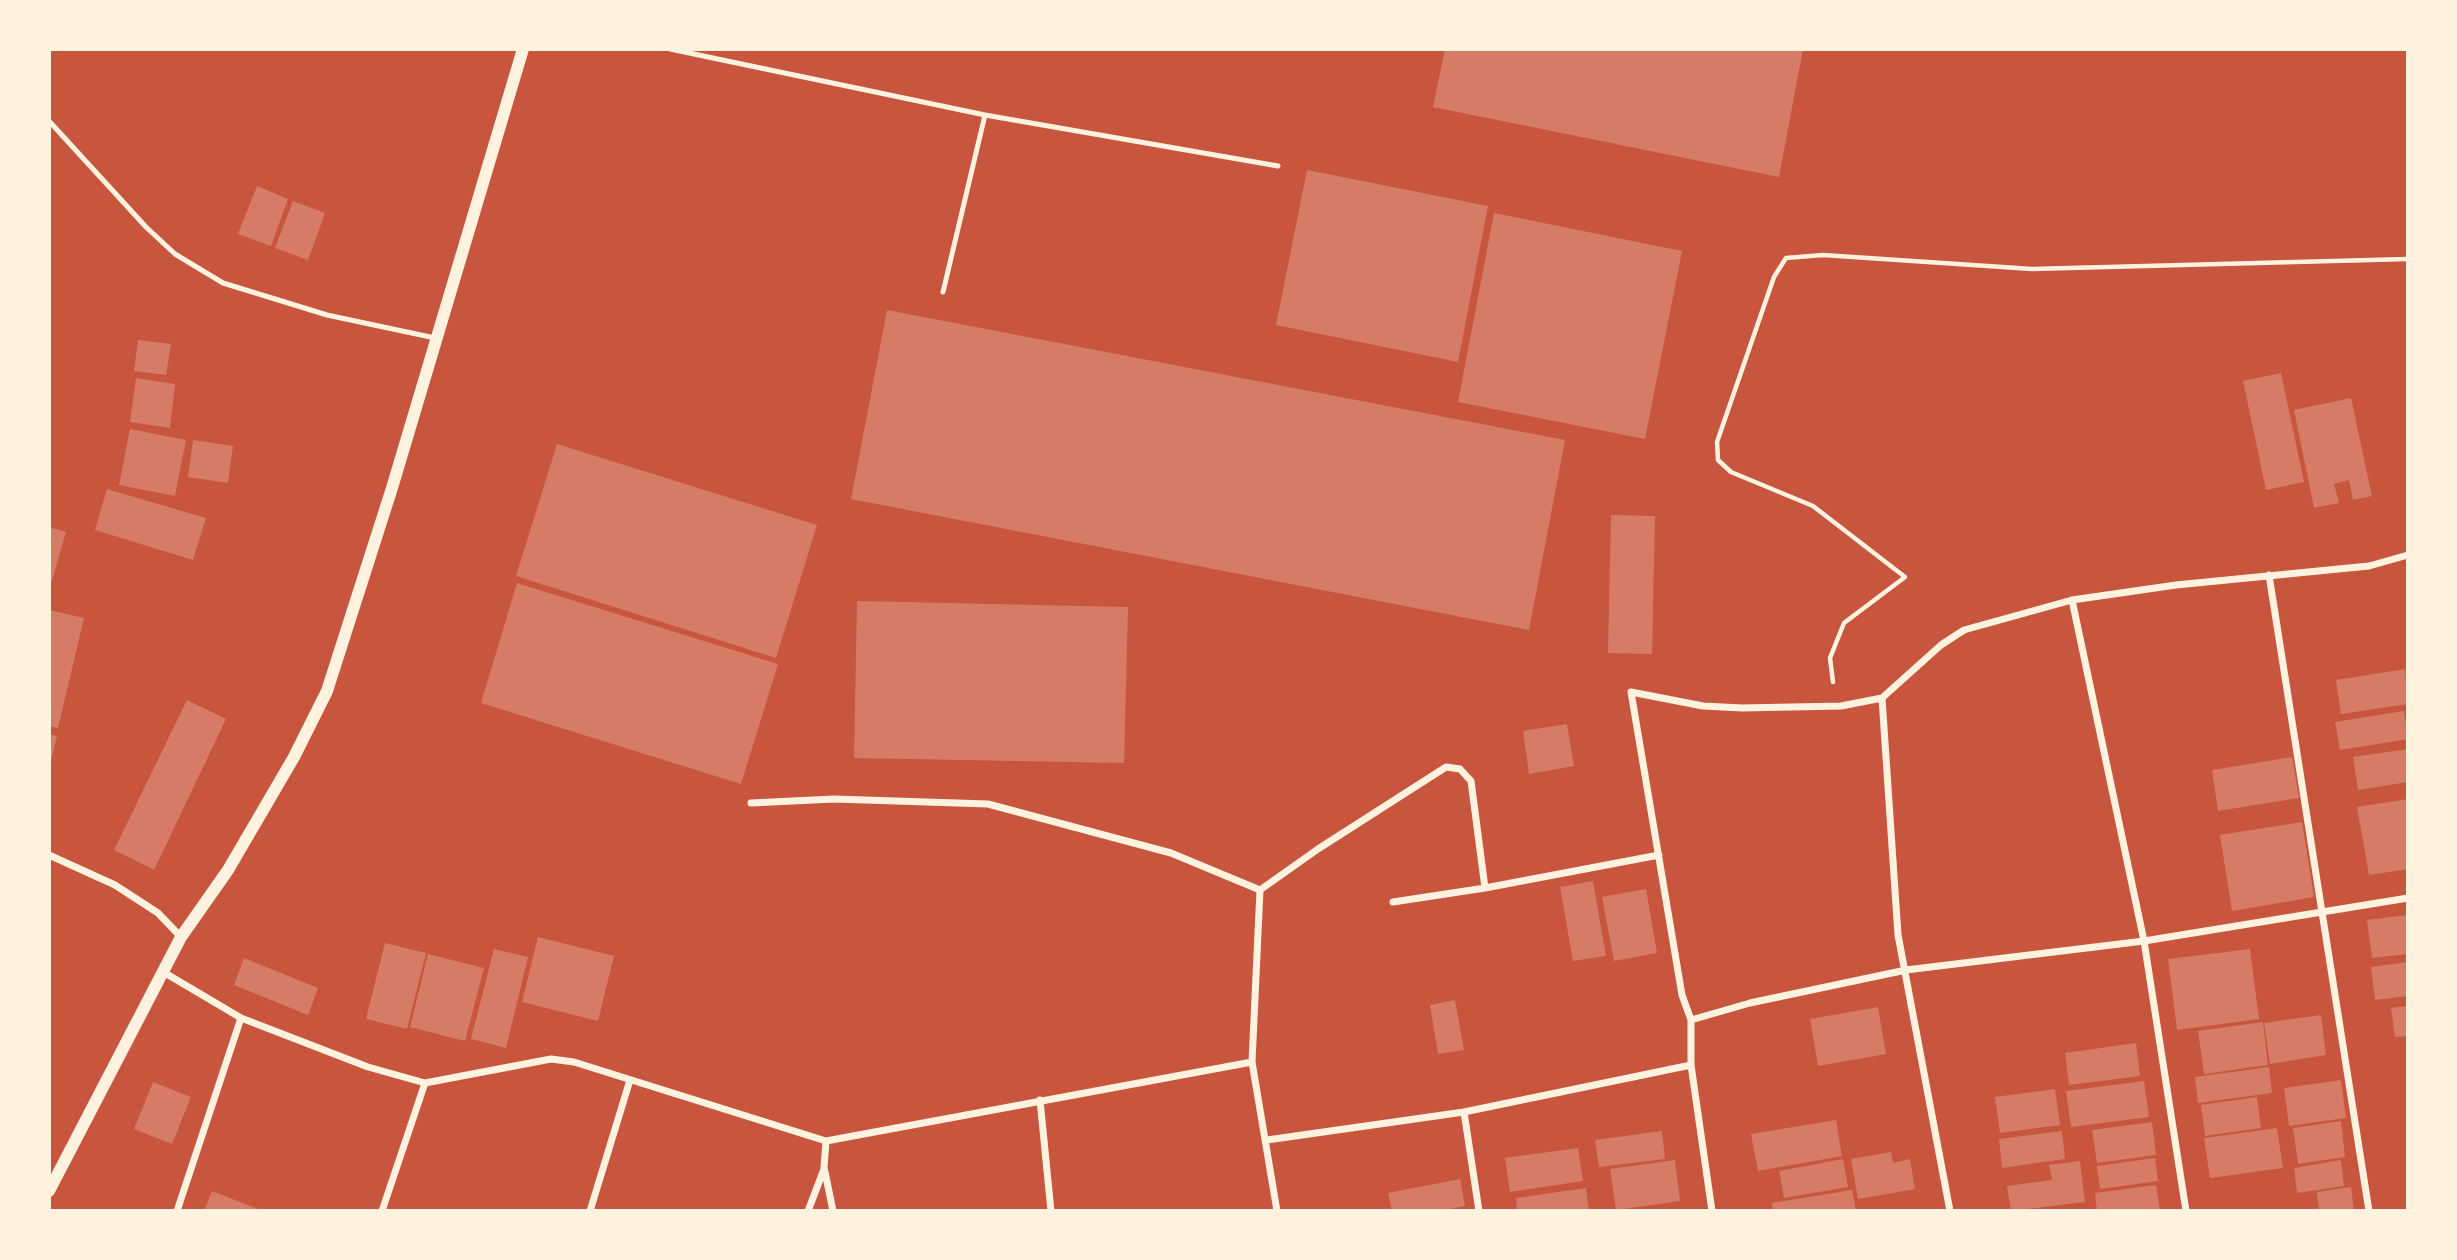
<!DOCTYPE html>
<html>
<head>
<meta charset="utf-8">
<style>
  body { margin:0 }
  #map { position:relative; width:2457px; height:1260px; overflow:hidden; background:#c8553d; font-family:"Nunito Sans",sans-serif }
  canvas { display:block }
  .frame { position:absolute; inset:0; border:51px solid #fff3e0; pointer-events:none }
</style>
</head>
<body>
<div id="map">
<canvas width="2457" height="1260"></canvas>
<div class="frame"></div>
</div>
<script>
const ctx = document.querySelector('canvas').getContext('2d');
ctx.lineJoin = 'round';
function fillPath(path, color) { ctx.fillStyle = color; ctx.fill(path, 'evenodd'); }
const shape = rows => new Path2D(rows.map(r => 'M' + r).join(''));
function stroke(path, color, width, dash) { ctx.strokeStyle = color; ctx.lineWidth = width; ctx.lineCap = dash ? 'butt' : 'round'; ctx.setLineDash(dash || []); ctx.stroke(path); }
fillPath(shape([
  [1445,49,1803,49,1779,177,1433,107],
  [1307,170,1488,206,1458,362,1276,325],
  [257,186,288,199,271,246,238,234],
  [293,201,325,213,308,260,275,248],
  [1494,213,1682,251,1645,439,1458,402],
  [887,310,1565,440,1529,630,851,499],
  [138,340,171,344,166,375,134,371],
  [2281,373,2304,482,2266,490,2243,381],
  [136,378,175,384,170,428,130,422],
  [2351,398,2372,496,2353,500,2349,480,2334,484,2339,503,2314,508,2294,410],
  [130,429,186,440,175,496,119,485],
  [193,440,233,446,228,483,188,477],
  [557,444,817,525,776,658,516,576],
  [107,489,206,518,193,560,95,530],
  [1611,515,1655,516,1652,654,1608,653],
  [49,527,66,532,50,588,49,588],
  [517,583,778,664,741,784,481,703],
  [857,601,1128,607,1124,763,854,758],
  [49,610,84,618,58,728,49,726],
  [2405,669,2408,704,2341,714,2336,680],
  [187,700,226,719,154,870,114,850],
  [2404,711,2408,739,2340,750,2335,722],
  [1567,724,1574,766,1529,774,1523,731],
  [49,734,57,736,50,765,49,765],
  [2408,749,2408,782,2358,790,2353,757],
  [2292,757,2299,798,2218,811,2212,770],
  [2408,799,2408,869,2369,875,2357,807],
  [2302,822,2314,897,2232,911,2220,835],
  [1593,881,1606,956,1573,961,1560,887],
  [1646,889,1657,953,1614,961,1602,897],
  [2408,915,2408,954,2372,958,2367,920],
  [538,937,614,956,598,1021,522,1002],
  [385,943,426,953,407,1029,366,1019],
  [494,949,528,957,506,1048,471,1039],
  [2250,949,2259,1019,2177,1030,2168,959],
  [428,954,484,968,465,1041,410,1027],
  [244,958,318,988,308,1015,234,985],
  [2408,962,2408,996,2375,1000,2371,967],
  [1455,1000,1464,1050,1438,1054,1430,1005],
  [2408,1006,2408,1036,2395,1037,2391,1008],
  [1878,1007,1886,1054,1818,1066,1810,1019],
  [2321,1015,2326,1055,2270,1064,2264,1023],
  [2263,1022,2268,1065,2204,1074,2198,1031],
  [2136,1043,2140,1076,2069,1085,2065,1053],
  [2269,1067,2272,1093,2198,1103,2195,1077],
  [2341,1080,2346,1118,2289,1126,2284,1088],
  [2144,1081,2149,1117,2071,1127,2066,1091],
  [153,1082,191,1097,172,1144,134,1129],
  [2055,1089,2060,1125,2000,1133,1995,1097],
  [2257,1097,2261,1128,2205,1136,2201,1105],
  [1836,1120,1842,1156,1758,1171,1751,1134],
  [2341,1121,2345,1157,2298,1164,2293,1128],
  [2152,1122,2156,1155,2097,1163,2092,1130],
  [2277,1128,2283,1168,2210,1178,2204,1138],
  [1662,1131,1665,1159,1599,1167,1595,1140],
  [2062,1131,2065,1159,2002,1168,1999,1139],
  [1578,1148,1583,1181,1510,1192,1505,1158],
  [1891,1152,1893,1163,1910,1159,1915,1189,1858,1199,1851,1159],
  [2155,1158,2158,1181,2100,1189,2097,1166],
  [1843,1159,1848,1187,1784,1198,1779,1171],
  [1675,1160,1680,1201,1616,1210,1610,1169],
  [2341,1160,2344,1186,2297,1193,2294,1168],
  [2080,1161,2085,1202,2011,1211,2007,1186,2052,1180,2049,1165],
  [1460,1179,1465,1206,1440,1211,1392,1211,1388,1193],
  [2156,1185,2160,1211,2097,1211,2095,1193],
  [2351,1187,2354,1211,2319,1211,2317,1192],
  [1586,1188,1589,1211,1517,1211,1516,1198],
  [1852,1190,1856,1211,1773,1211,1772,1203],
  [212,1191,263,1211,204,1211]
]), '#d67c66');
stroke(shape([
  [1833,682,1830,658,1844,623,1905,577,1813,506,1731,472,1718,460,1717,442,1774,277,1786,258,1823,255,2032,269,2408,259]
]), '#fff3e0', 4.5);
stroke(shape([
  [670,49,985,115,1278,166],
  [49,121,146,227,175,254,223,283,327,315,435,338],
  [943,292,985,115]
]), '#fff3e0', 5);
stroke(shape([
  [2269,575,2369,1211],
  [2072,600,2144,941,2186,1211],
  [751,803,834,799,988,804,1171,853,1260,890],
  [49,855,115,885,158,913,181,937],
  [1393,902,1485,888],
  [165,973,241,1018,368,1067,425,1083,551,1059,574,1062,826,1141,1252,1062],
  [1691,1020,1682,995,1631,692,1703,706,1742,708,1841,706,1882,698],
  [1040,1100,1051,1211],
  [1464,1112,1479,1211],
  [1267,1140,1464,1112,1691,1065],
  [826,1141,824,1167,833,1211],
  [177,1211,241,1018],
  [382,1211,425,1083],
  [590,1211,630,1080],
  [808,1211,824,1169],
  [1277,1211,1252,1062,1260,890,1318,849,1446,767,1460,769,1471,781,1485,888,1659,855],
  [1712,1211,1691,1065,1691,1020,1750,1003,1906,970,2144,941,2408,898],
  [1950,1211,1898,935,1882,698,1941,645,1964,630,2072,600,2176,585,2369,566,2408,555]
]), '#fff3e0', 7);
stroke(shape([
  [49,1191,181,937,228,870,294,757,327,691,392,488,523,49]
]), '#fff3e0', 12);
</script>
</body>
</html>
